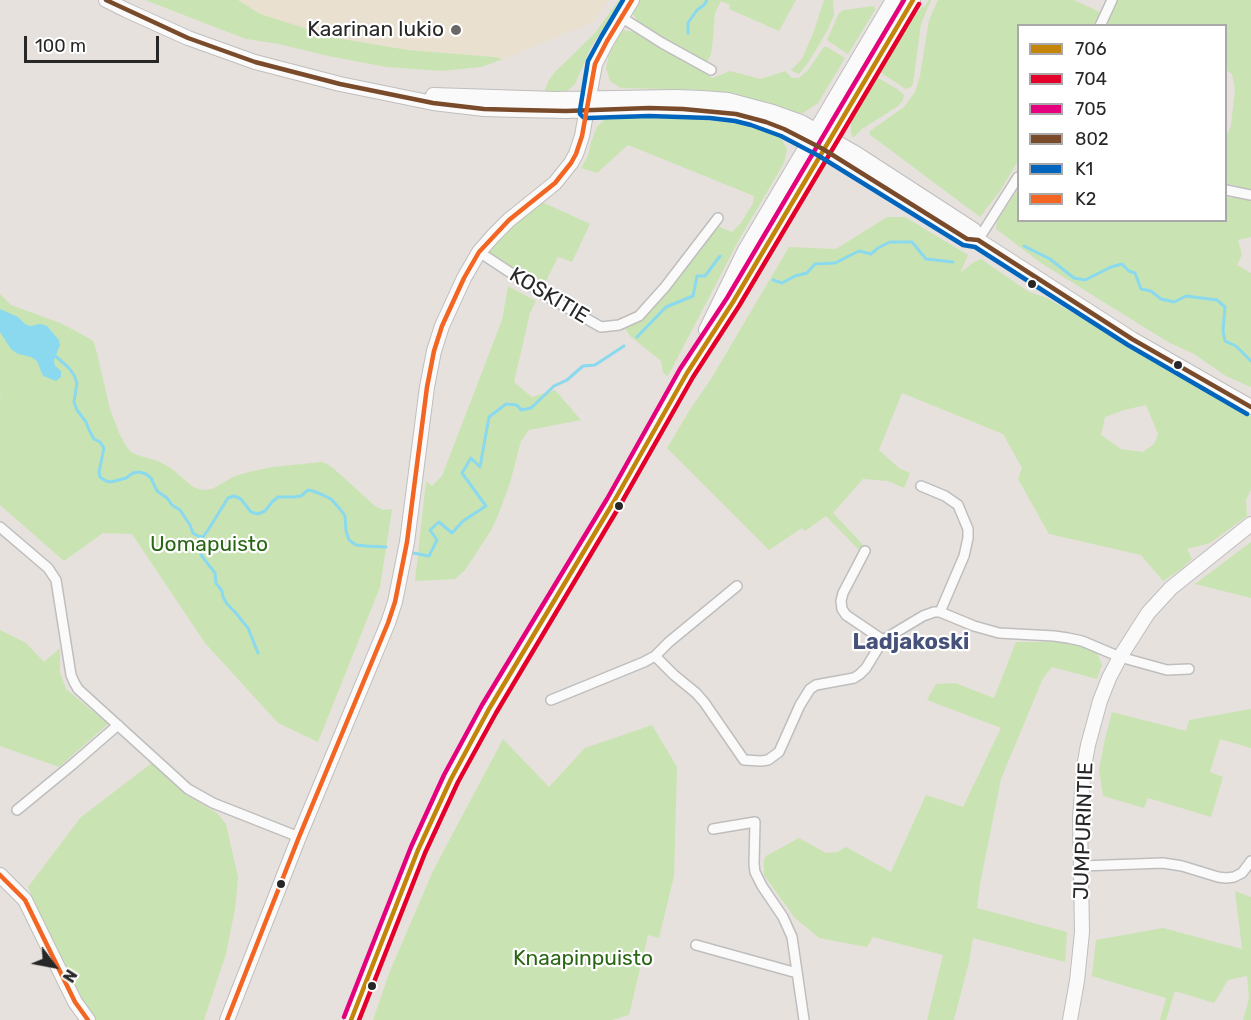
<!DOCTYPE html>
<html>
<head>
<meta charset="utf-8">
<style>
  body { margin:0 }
  #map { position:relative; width:1251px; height:1020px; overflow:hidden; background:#e6e1dc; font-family:Rubik,sans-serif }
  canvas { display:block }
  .legend { position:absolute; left:1017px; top:24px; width:210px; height:198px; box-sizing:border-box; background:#fff; border:2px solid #a9a9a9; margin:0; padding:8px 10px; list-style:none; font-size:18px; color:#272727 }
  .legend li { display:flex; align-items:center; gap:12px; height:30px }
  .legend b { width:30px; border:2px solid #a9a9a9 }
  .north { position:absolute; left:24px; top:936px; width:60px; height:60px; -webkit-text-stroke:4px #fff; paint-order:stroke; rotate:122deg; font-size:16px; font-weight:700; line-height:24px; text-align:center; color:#272727 }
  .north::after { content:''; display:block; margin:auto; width:21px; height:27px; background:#272727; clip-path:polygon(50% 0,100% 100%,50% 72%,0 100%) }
  .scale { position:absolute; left:24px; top:36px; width:135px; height:27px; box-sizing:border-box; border:3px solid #272727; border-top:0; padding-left:8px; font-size:18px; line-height:21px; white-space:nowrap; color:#272727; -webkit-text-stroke:4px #fff; paint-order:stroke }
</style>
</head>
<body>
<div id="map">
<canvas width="1251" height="1020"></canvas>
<ul class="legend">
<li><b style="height:8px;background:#c3860a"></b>706</li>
<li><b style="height:8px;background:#e4002b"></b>704</li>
<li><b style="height:8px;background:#e5007d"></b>705</li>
<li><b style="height:8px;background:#7a4b2a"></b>802</li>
<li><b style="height:8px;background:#0065bd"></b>K1</li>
<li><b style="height:8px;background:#f26522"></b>K2</li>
</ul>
<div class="north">N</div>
<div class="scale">100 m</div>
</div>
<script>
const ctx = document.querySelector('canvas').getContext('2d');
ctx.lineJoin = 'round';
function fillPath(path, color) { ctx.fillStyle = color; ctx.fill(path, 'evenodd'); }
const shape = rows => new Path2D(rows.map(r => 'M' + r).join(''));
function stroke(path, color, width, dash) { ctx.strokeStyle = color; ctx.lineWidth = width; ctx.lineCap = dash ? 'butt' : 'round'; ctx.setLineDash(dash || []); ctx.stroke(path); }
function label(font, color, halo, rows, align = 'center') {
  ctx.font = font + ' Rubik,sans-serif'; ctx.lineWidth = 4.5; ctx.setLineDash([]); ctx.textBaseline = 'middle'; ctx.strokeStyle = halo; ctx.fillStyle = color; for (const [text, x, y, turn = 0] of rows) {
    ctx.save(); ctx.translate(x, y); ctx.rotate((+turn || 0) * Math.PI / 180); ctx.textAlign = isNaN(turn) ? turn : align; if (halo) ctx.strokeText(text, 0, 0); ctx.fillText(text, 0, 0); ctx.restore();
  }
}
fillPath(shape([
  [238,0,609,0,593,22,503,59,494,57,408,50,336,38,260,14]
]), '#eae0cf');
fillPath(shape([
  [145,0,238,0,260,14,336,38,408,50,494,57,503,59,481,67,441,71,387,67,328,56,279,44,246,39],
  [619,0,623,0,591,47,575,84,566,92,543,94,549,80,555,72,595,33],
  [639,0,796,0,779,31,729,9,730,5,721,1,715,13,712,49,710,57,705,63,648,30,640,24,632,13],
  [824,0,833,0,834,15,827,31,808,63,799,74,794,72,791,70,802,59,814,31],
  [929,0,931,0,921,24,913,84,911,87,906,89,878,71,898,37,922,7,924,7],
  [938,0,1074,0,1102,13,1096,25,1018,26,1018,161,1000,191,980,217,869,134,870,131,904,107,915,92,920,76,929,20],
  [1116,0,1251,0,1251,190,1226,183,1226,136,1231,126,1235,89,1232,74,1226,70,1226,26,1105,26],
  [874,6,875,10,848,54,827,40,839,13,844,10],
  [622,30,634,32,713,78,730,71,761,79,785,71,792,78,799,78,808,70,824,47,827,47,845,58,818,103,803,113,793,113,743,98,707,90,621,88,610,81,606,68,609,55],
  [875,76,897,89,904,95,903,100,898,106,862,129,853,138,851,132,851,116],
  [618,116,667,116,734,123,768,132,781,138,787,149,784,163,741,236,668,376,663,373,661,361,630,336,623,326,642,317,717,226,732,232,741,223,753,203,754,196,628,145,597,173,581,168,588,156,591,142,597,127,605,119],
  [1018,189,1018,220,1226,220,1226,197,1231,198,1251,197,1251,237,1238,240,1242,255,1237,265,1251,273,1251,387,1226,376,1194,354,1168,342,1041,263,996,229,997,221],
  [542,202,590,224,572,262,558,257,542,289,486,253,498,239],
  [887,217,905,217,968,255,960,273,974,262,981,259,1029,292,1047,298,1251,416,1251,490,1246,500,1247,516,1210,543,1187,549,1192,559,1181,569,1163,581,1141,555,1049,534,1018,479,1022,468,1003,434,902,393,879,450,899,468,910,473,904,488,888,481,863,479,833,513,864,546,859,550,826,516,805,531,802,528,769,550,667,448,689,411,711,379,789,247,836,249],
  [1146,405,1158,434,1154,444,1143,452,1121,449,1101,435,1105,417,1124,410],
  [508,286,536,301,530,313,514,382,532,397,555,390,581,420,529,430,521,441,510,483,497,518,490,532,465,570,455,579,415,581,426,481,432,486,442,476,502,320],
  [0,294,11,305,60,323,87,337,93,341,96,349,110,409,119,433,126,446,131,452,137,455,158,461,171,468,193,487,202,490,212,489,235,476,249,472,272,467,322,462,327,464,333,468,375,506,383,510,392,509,380,587,318,742,278,723,205,643,132,534,103,533,64,561,0,505,0,396,1,394,0,393],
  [1251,542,1251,598,1195,584],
  [0,630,26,643,44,662,60,648,60,672,66,689,108,724,59,767,0,746],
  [1016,642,1069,642,1097,652,1102,665,1097,679,1052,667,1043,678,1001,779,980,884,977,908,1067,932,1065,962,973,938,969,962,954,1020,927,1020,943,955,873,937,867,947,819,938,795,918,776,892,764,875,764,860,766,856,799,838,826,853,837,852,846,847,891,872,926,795,963,807,1001,728,927,700,936,684,955,683,994,698],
  [1251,709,1251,748,1220,739,1210,772,1223,777,1211,817,1148,798,1144,808,1103,796,1099,770,1104,743,1112,712,1186,731,1189,720],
  [652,725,677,767,674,876,659,938,648,935,629,1015,612,1020,373,1020,390,971,433,871,503,739,549,787,585,748],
  [152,763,186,795,217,813,226,824,238,877,235,909,226,954,204,1020,88,1020,75,1002,28,887,81,817],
  [1235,891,1251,897,1251,1020,1243,1020,1249,998,1247,976,1228,980,1214,1003,1175,991,1166,1020,1160,1020,1166,998,1092,976,1096,940,1163,928,1242,949]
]), '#c9e4b2');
fillPath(shape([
  [0,309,18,317,25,324,30,326,40,324,47,326,59,340,60,345,54,360,55,366,61,371,61,377,56,381,43,376,37,361,31,357,18,354,11,349,0,332]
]), '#8ad9ee');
stroke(shape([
  [688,33,688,23,697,10,704,5,707,0],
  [1024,246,1050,259,1074,278,1085,280,1111,267,1122,264,1129,271,1135,273,1141,289,1151,291,1161,299,1174,302,1186,296,1217,300,1225,307,1223,331,1225,341,1236,346,1251,361],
  [773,280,782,283,795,276,807,273,815,264,835,263,859,251,871,254,878,248,890,242,912,242,926,259,953,262],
  [637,337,666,307,693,296,697,276,705,276,720,256],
  [53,354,69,368,74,375,77,383,74,402,77,410,86,422,89,430,94,439,100,442,104,448,99,472,100,477,106,481,111,482,126,478,133,473,139,472,146,474,151,478,157,491,167,498,172,505,180,510,190,525,193,533,198,536,203,537,208,530,228,498,234,496,241,499,251,512,258,514,265,511,272,502,278,497,293,497,301,496,308,490,313,491,323,495,331,499,340,509,345,516,346,531,349,540,356,545,366,546,386,547],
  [203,538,200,547,201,555,215,573,216,583,222,591,223,597,227,604,235,612,248,628,258,653],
  [413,553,429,556,437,540,430,530,439,522,452,533,463,521,486,506,462,473,471,458,480,467,489,417,506,404,517,405,521,410,531,408,554,386,567,380,583,366,595,365,624,346]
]), '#8ad9ee', 3);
const street = shape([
  [621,17,662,43,711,70],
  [1100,26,1112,0],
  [1226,190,1251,195],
  [978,240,1018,177],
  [479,252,543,294,601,327,619,325,639,316,665,287,718,218],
  [921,486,945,496,958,505,968,529,968,538,964,556,940,612],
  [0,527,48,568,56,580,71,675,74,682,78,689,188,789,213,803,299,837],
  [865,551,843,593,841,601,842,609,846,615,883,640],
  [655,656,674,675,696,693,704,702,744,760,761,761,768,760,779,752,800,705,810,689,816,685,854,678,860,674,866,668,883,640,923,616,934,612,940,612,974,626,999,633,1054,636,1068,638,1082,641,1120,657,1167,670,1189,669],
  [551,700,644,662,655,656,669,642,737,586],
  [17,810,73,764,118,725],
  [713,829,755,822,754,864,755,872,762,886,783,917,792,937,804,1020],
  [1081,866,1163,863,1182,866,1218,877,1226,878,1234,877,1242,873,1251,861],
  [696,945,797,973]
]);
const secondary = shape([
  [106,0,126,10,188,38,255,62,340,84,433,103,484,109,520,110,566,111,649,108,683,109,736,114,766,122,784,129,823,149,967,239,978,240,1132,339,1251,407],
  [433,95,555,99,676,97,702,98,728,100,773,112,801,122,857,154,974,230,978,240],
  [706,330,745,250,893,0],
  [0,875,25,900,75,1002,88,1020],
  [227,1020,299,837,388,623,395,602,407,542,427,387,434,351,442,326,464,278,479,252,493,236,509,220,555,183,571,163,576,154,582,136,595,64,607,41,632,0],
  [351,1020,418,850,451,779,489,709,613,503,687,373,733,302,913,0],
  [1070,1020,1077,981,1082,932,1080,817,1084,767,1088,745,1100,701,1109,678,1120,657,1148,613,1171,588,1251,524]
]);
stroke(street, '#bfbebe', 12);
stroke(secondary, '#bfbebe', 16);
stroke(street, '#fbfafa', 9);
stroke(secondary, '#fbfafa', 14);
stroke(shape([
  [351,1020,418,850,451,779,489,709,613,503,687,373,733,302,913,0]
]), '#c3860a', 4.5);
stroke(shape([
  [359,1020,425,853,458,782,496,713,619,507,693,377,739,306,919,4]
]), '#e4002b', 4.5);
stroke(shape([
  [344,1017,411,847,444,775,482,705,607,499,680,369,727,298,904,0]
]), '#e5007d', 4.5);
stroke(shape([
  [106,0,188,38,255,62,340,84,433,103,484,109,520,110,566,111,649,108,683,109,736,114,766,122,784,129,823,149,967,239,978,240,1132,339,1251,407]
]), '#7a4b2a', 4.5);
stroke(shape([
  [623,0,601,37,588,61,580,110,580,114,583,117,587,118,649,116,710,118,735,121,751,125,781,136,819,156,963,245,975,247,1128,345,1247,414]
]), '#0065bd', 4.5);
stroke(shape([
  [0,875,25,900,75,1002,88,1020],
  [227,1020,299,837,388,623,395,602,407,542,427,387,434,351,442,326,464,278,479,252,509,220,555,183,571,163,576,154,582,136,595,64,607,41,632,0]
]), '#f26522', 4.5);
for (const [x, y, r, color] of [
  [456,30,6,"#6a6866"],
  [1032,284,5,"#272727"],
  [1178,365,5,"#272727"],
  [619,506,5,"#272727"],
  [281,884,5,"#272727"],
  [372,986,5,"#272727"]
]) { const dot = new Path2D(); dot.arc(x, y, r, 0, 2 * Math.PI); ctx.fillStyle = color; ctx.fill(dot); stroke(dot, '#fff', 2); }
label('21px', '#272727', '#fff', [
  ["Kaarinan lukio",444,30]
], 'right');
label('21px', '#272727', '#fff', [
  ["KOSKITIE",549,296,31],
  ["JUMPURINTIE",1084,831,-88]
]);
label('21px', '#2a6715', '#fff', [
  ["Uomapuisto",209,545],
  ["Knaapinpuisto",583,959]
]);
label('bold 22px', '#46527a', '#fff', [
  ["Ladjakoski",911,643]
]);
</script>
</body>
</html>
